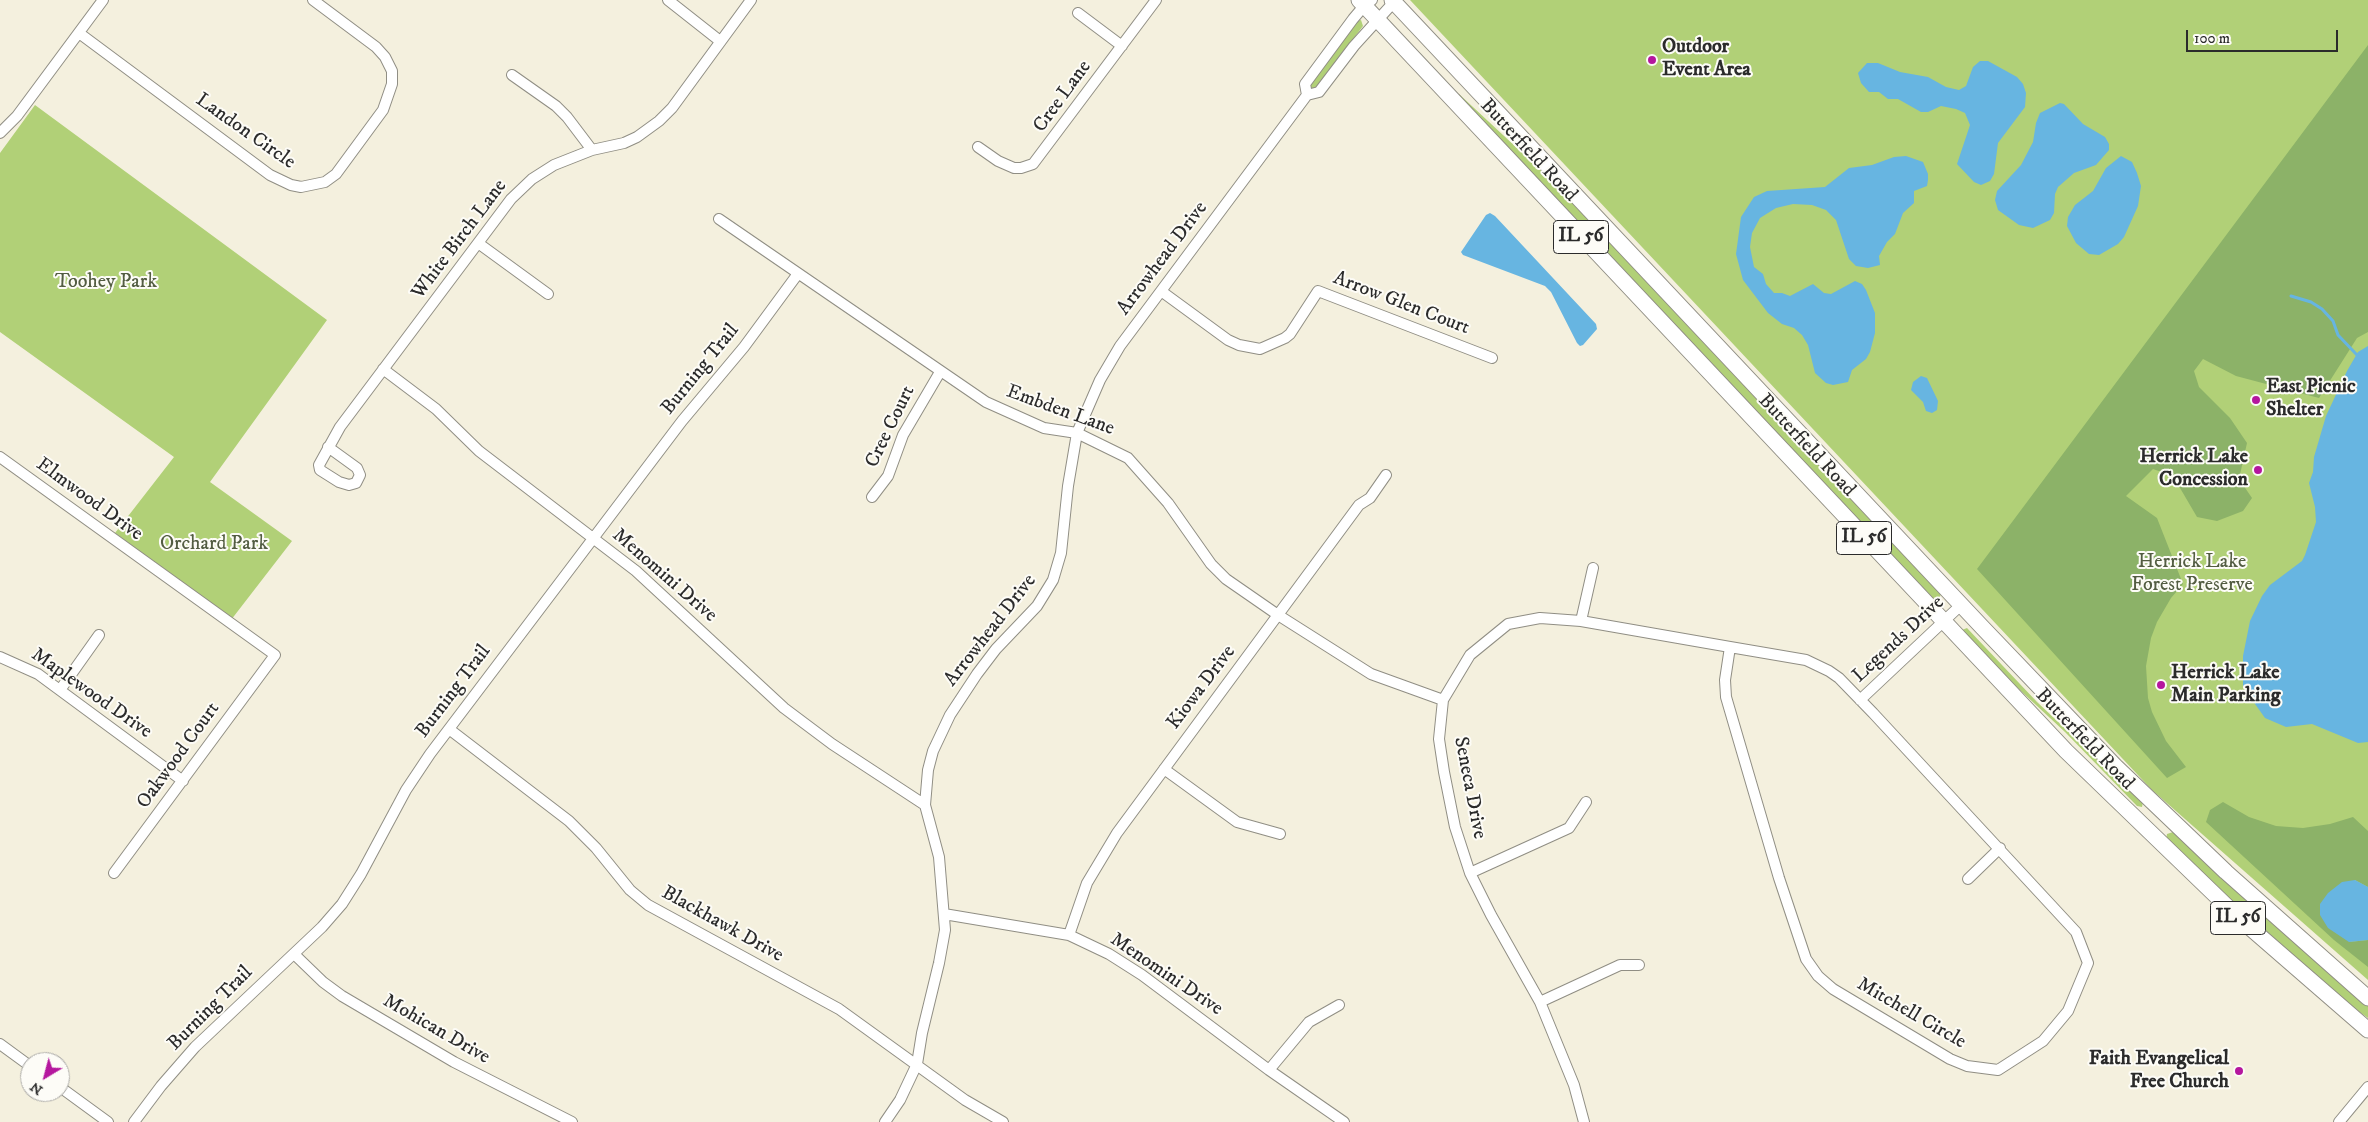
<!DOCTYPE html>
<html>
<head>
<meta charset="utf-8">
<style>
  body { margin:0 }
  #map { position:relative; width:2368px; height:1122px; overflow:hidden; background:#f4f0de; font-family:"IM FELL DW Pica",serif }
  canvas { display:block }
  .north { position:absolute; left:20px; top:1052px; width:50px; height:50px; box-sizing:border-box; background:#fdfcf7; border:1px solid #a9a8a5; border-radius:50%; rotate:217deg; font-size:14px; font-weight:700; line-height:20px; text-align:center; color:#2b2b2b }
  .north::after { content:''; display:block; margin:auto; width:18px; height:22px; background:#b5179e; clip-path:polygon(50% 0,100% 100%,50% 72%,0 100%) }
  .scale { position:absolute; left:2186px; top:30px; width:152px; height:22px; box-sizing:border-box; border:2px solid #2b2b2b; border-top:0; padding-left:6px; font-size:15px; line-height:18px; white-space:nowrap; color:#2b2b2b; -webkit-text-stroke:4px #fdfcf7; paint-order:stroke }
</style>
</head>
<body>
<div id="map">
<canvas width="2368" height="1122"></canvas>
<div class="north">N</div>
<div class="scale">100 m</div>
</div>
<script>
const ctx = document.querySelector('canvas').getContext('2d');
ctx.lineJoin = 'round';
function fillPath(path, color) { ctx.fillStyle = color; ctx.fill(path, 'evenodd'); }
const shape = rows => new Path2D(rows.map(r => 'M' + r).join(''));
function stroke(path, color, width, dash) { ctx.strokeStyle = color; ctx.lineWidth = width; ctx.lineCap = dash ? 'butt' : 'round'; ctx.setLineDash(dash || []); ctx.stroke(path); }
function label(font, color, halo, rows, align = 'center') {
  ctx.font = font + ' "IM FELL DW Pica",serif'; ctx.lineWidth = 4; ctx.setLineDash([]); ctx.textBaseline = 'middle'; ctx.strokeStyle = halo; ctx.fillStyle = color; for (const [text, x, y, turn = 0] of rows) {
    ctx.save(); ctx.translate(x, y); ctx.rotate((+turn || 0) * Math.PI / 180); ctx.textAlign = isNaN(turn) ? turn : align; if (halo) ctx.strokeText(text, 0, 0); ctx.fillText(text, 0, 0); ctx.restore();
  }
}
fillPath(shape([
  [1410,0,2368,0,2368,980,2152,790],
  [1361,20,1363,26,1313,92,1308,87,1357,21],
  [1459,94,1562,190,1941,594,1939,599,1933,601,1457,96],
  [35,105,327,320,210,482,292,541,231,620,115,533,174,457,0,332,0,153],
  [1967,628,2037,702,2143,802,2142,807,2137,806,2065,732,1993,665,1962,630],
  [2173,832,2368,1005,2368,1018,2337,996,2237,908,2166,840,2167,834]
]), '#b1d077');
fillPath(shape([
  [2368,45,2368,332,2357,338,2319,398,2236,376,2203,359,2194,371,2199,387,2230,418,2247,443,2239,479,2252,498,2243,511,2217,521,2197,517,2173,476,2153,469,2126,496,2157,518,2183,584,2171,598,2157,622,2151,638,2146,666,2148,698,2152,712,2166,741,2186,767,2167,778,1977,569],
  [2223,802,2249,817,2276,826,2303,828,2330,824,2353,817,2368,831,2368,887,2355,880,2349,942,2368,940,2368,967,2334,940,2206,822,2210,810]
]), '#8cb268');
fillPath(shape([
  [1980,61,1988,61,2017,77,2023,84,2026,93,2025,107,1998,143,1994,174,1990,181,1981,185,1974,182,1957,164,1970,125,1965,113,1956,109,1941,106,1928,112,1921,112,1898,99,1888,99,1879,92,1869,92,1861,83,1858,73,1867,63,1878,63,1900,72,1928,77,1946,87,1959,90,1966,86,1973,67],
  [2060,103,2064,104,2083,124,2105,137,2109,144,2109,150,2096,165,2074,173,2058,187,2055,194,2054,213,2050,220,2033,228,2019,225,1998,210,1995,200,1997,191,2021,165,2033,142,2036,123,2040,113],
  [1906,156,1923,162,1928,174,1928,180,1927,186,1914,191,1914,203,1903,213,1895,234,1887,242,1879,256,1880,265,1868,268,1856,266,1849,259,1836,220,1826,210,1812,205,1793,204,1776,208,1760,218,1752,233,1750,247,1754,267,1763,274,1766,284,1774,293,1782,293,1790,296,1813,284,1824,293,1831,294,1855,281,1862,284,1866,290,1875,313,1875,333,1870,352,1866,359,1852,370,1848,382,1833,385,1826,383,1815,373,1808,345,1802,335,1794,328,1782,324,1768,313,1743,280,1736,254,1741,217,1754,197,1767,191,1825,187,1849,168,1872,165,1894,157],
  [2121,156,2132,162,2137,173,2141,186,2138,206,2124,237,2118,244,2099,255,2089,254,2076,243,2067,226,2068,217,2075,205,2093,191,2106,168],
  [1490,213,1495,216,1596,324,1597,329,1583,345,1580,346,1577,343,1551,292,1545,286,1463,255,1461,252,1486,215],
  [2368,346,2368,742,2358,743,2312,724,2286,727,2265,718,2243,687,2243,656,2250,621,2262,596,2270,585,2302,561,2305,555,2316,522,2315,507,2309,483,2313,472,2314,457,2326,416,2347,371,2358,352],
  [1921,376,1927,378,1938,401,1937,410,1932,413,1926,411,1923,402,1911,390,1913,382],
  [2355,880,2368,887,2368,940,2349,942,2328,928,2320,915,2320,904,2328,893,2342,882]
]), '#67b5e1');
stroke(shape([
  [2291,296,2311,302,2322,309,2333,321,2338,335,2357,355]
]), '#67b5e1', 3);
const minor = shape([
  [668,0,720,41],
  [1078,13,1122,46],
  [79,33,270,175,291,185,301,187,325,182,336,174,383,110,392,84,392,71,385,57,376,47,313,0],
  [512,75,556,106,567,117,592,150],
  [1307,95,1305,84,1353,19,1364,6,1372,0],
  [0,133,17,116,103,0],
  [978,147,998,161,1014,168,1021,168,1033,164,1156,0],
  [719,219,986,402,1044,428,1077,433,1128,458,1168,503,1211,564,1226,579,1278,615,1371,674,1443,700],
  [478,243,548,294],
  [1161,291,1228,340,1239,345,1260,349,1285,338,1290,334,1318,291,1492,358],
  [383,369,436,409,479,451,636,571,784,708,832,744,925,805],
  [328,447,357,468,360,475,356,483,349,485,339,482,320,470,319,465,340,427,511,199,532,179,554,165,592,150,624,143,637,137,659,121,672,108,751,0],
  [0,457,275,655,114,873],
  [872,497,888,476,903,435,940,372],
  [1581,621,1593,568],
  [0,657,38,674,183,781],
  [60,690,99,635],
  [1860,700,1961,605],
  [449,729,569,821,596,848,630,890,648,905,839,1009,965,1100,1003,1122],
  [1164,769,1237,822,1280,834],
  [1470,873,1569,828,1586,802],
  [1968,879,2000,848],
  [944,914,1069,935,1109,954,1142,975,1269,1070,1344,1122],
  [1069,935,1087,883,1117,833,1359,505,1370,498,1386,475],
  [294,954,323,982,342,996,454,1062,572,1122],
  [1540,1002,1620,965,1639,965],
  [0,1044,30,1066],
  [1269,1070,1309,1022,1339,1005],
  [60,1087,108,1122],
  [134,1122,161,1086,195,1047,322,927,342,904,361,874,406,790,430,754,682,421,744,347,797,275],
  [885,1122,900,1100,917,1064,922,1033,939,963,945,930,939,857,925,805,928,770,933,751,950,715,977,674,996,649,1037,606,1053,580,1061,553,1068,486,1077,433,1100,380,1120,346,1307,95,1319,92,1354,46,1394,2],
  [1584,1122,1574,1085,1540,1002,1491,915,1470,873,1455,827,1444,772,1439,739,1443,700,1470,655,1508,624,1540,618,1581,621,1730,647,1806,660,1829,671,1839,678,1873,713,2076,932,2088,963,2068,1011,2043,1041,1998,1070,1967,1066,1950,1059,1833,989,1818,976,1806,959,1779,878,1726,697,1725,680,1730,647],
  [2339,1122,2368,1087]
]);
const primary = shape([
  [1359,0,2066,751,2239,918,2368,1030],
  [1392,0,1982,627,2115,766,2226,872,2368,998]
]);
stroke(minor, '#908e84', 12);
stroke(primary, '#908e84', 17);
stroke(minor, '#fff', 10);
stroke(primary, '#fff', 15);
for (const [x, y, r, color] of [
  [1652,60,5,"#b5179e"],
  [2256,400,5,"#b5179e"],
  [2258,470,5,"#b5179e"],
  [2161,685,5,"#b5179e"],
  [2239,1071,5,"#b5179e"]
]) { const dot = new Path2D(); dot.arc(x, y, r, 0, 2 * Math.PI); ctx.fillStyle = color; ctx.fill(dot); stroke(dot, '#fdfcf7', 2); }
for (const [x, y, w] of [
  [1581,237,55],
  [1864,538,55],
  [2238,918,55]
]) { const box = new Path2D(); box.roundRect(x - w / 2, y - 16.5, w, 33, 4); ctx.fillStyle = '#fdfcf7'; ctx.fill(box); stroke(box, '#2b2b2b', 1); }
label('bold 19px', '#2b2b2b', null, [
  ["IL 56",1581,237],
  ["IL 56",1864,538],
  ["IL 56",2238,918]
]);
label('bold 20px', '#2b2b2b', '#fdfcf7', [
  ["Outdoor",1662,48],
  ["Event Area",1662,71],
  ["East Picnic",2266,388],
  ["Shelter",2266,411],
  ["Herrick Lake",2248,458,"right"],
  ["Concession",2248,481,"right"],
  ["Herrick Lake",2171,674],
  ["Main Parking",2171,697],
  ["Faith Evangelical",2229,1060,"right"],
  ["Free Church",2229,1083,"right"]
], 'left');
label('20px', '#2b2b2b', '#fdfcf7', [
  ["Cree Lane",1063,97,-54],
  ["Landon Circle",245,132,35],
  ["Butterfield Road",1528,151,47],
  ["White Birch Lane",460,240,-53],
  ["Arrowhead Drive",1163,259,-53],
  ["Arrow Glen Court",1401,304,21],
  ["Burning Trail",701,370,-51],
  ["Embden Lane",1060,411,20],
  ["Cree Court",891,427,-64],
  ["Butterfield Road",1806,446,47],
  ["Elmwood Drive",89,500,36],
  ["Menomini Drive",664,576,41],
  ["Arrowhead Drive",991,631,-52],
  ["Legends Drive",1899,640,-43],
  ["Kiowa Drive",1202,688,-53],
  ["Burning Trail",454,692,-53],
  ["Maplewood Drive",91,694,35],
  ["Butterfield Road",2084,740,46],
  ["Oakwood Court",179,756,-54],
  ["Seneca Drive",1469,788,79],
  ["Blackhawk Drive",722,925,29],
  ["Menomini Drive",1166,975,34],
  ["Burning Trail",211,1009,-45],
  ["Mitchell Circle",1911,1014,30],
  ["Mohican Drive",436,1030,30]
]);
label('20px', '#535d42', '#fdfcf7', [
  ["Toohey Park",106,283],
  ["Orchard Park",214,545],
  ["Herrick Lake",2192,563],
  ["Forest Preserve",2192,586]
]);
</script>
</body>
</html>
